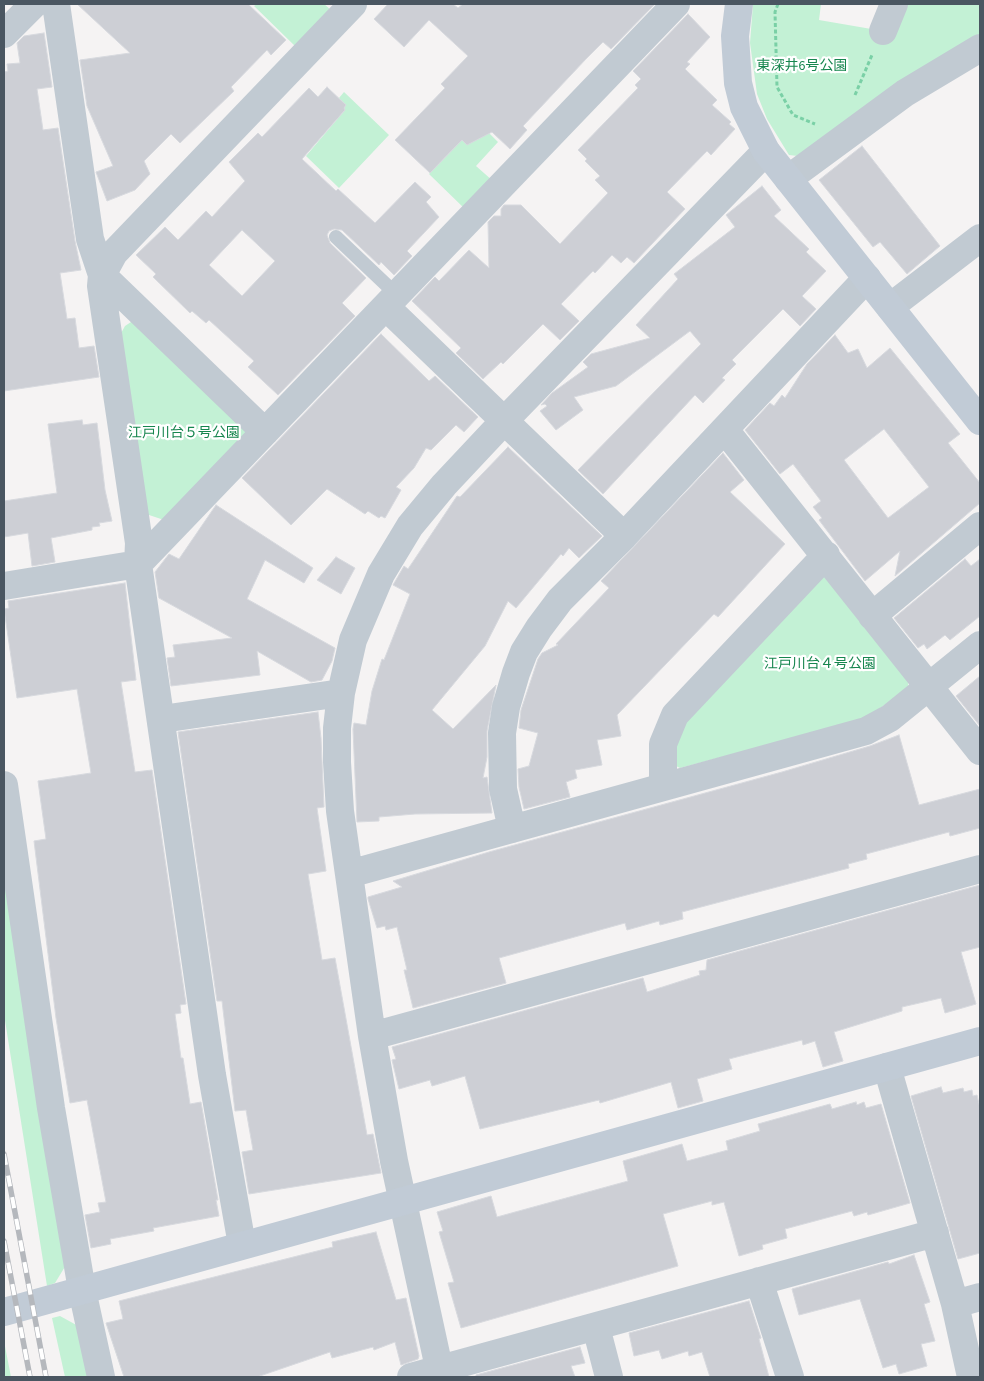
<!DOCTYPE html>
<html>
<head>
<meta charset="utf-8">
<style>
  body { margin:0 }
  #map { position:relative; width:984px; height:1381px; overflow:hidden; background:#f5f3f3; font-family:"Source Sans 3",sans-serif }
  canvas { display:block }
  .frame { position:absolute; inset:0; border:5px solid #4a5661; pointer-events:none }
</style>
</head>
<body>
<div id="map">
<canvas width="984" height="1381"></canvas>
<div class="frame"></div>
</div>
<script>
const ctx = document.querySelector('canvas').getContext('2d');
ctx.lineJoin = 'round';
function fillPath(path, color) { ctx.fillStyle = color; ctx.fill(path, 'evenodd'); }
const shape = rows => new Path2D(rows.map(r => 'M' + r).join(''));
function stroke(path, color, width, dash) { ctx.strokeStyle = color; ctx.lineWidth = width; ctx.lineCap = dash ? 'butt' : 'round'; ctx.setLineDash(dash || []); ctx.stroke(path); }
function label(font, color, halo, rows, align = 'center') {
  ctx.font = font + ' "Source Sans 3","Noto Sans JP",sans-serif'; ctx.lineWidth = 4.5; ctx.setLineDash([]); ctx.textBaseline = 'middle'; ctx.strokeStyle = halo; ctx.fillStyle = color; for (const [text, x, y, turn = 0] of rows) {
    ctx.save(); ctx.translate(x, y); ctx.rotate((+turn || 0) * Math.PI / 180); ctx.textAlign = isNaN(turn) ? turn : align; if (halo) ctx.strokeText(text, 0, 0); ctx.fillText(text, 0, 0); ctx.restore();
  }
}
fillPath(shape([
  [257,4,324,4,331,10,296,47,254,6],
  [753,4,821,4,819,20,883,31,904,4,980,4,980,38,806,157,789,155,767,119,757,94,750,43],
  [344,92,389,135,339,188,306,156,345,110,344,108,346,105,339,98],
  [483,127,498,142,476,166,493,181,466,210,429,174,462,140,466,144],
  [137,318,249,426,249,439,170,522,146,514,120,335,125,326],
  [817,576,830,576,909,675,908,688,865,719,680,768,670,763,674,730],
  [4,862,66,1265,55,1283,47,1286,4,1014],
  [60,1316,80,1327,90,1377,65,1377,52,1318],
  [4,1341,11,1377,4,1377]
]), '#c3f1d5');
const building = shape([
  [77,4,248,4,286,40,271,55,267,50,231,87,234,91,180,143,171,134,144,161,150,174,135,190,107,201,96,172,113,166,87,106,80,60,130,53,77,4],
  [388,4,453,4,458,8,463,4,655,4,611,49,603,42,586,59,523,126,527,130,510,149,492,132,467,145,462,140,430,173,395,140,445,88,441,84,468,56,429,20,404,47,374,19,388,4],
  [688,14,710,37,687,62,690,64,685,69,717,100,712,105,731,122,729,124,735,129,711,155,707,151,667,192,685,209,634,263,627,257,621,263,612,255,595,273,593,271,561,304,579,321,560,340,543,324,503,364,501,362,483,379,456,353,461,348,412,301,435,277,439,281,469,250,489,268,488,222,494,216,501,216,501,209,504,205,521,205,560,244,608,193,595,180,600,176,585,161,587,159,578,150,638,88,635,85,641,79,633,71,688,14],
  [44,33,52,87,37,89,43,130,58,128,75,241,81,270,60,273,67,319,75,318,79,348,94,346,99,377,4,391,4,72,8,71,7,64,20,63,17,43,24,36,44,33],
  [327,87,346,105,344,108,345,110,302,159,336,191,338,189,375,223,415,182,431,197,426,202,439,217,407,251,412,256,394,275,381,262,379,265,342,230,334,229,329,231,327,235,330,243,366,278,342,303,355,316,278,395,248,367,254,361,209,320,206,323,192,311,190,313,153,277,156,274,136,255,165,227,178,240,206,211,212,217,245,181,229,162,258,133,262,137,309,88,318,97,327,87],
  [242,230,275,261,242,296,209,265,242,230],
  [862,146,940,246,907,274,880,242,873,247,819,180,862,146],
  [762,186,781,210,774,216,809,249,806,252,826,271,802,296,816,309,800,326,783,309,732,360,736,364,722,378,725,380,703,403,695,395,603,494,578,470,701,344,690,331,616,386,574,397,583,410,556,430,540,411,547,406,545,404,541,405,552,393,588,367,583,362,591,354,650,338,636,325,678,279,674,274,735,227,726,215,762,186],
  [381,334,429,381,435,376,478,417,464,432,456,425,431,450,426,448,414,468,396,487,401,490,385,518,381,516,379,518,368,511,365,514,327,489,291,525,242,478,381,334],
  [835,335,848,353,858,349,867,368,890,348,960,434,948,443,980,483,980,503,895,576,900,551,865,581,819,520,822,518,813,507,821,501,793,464,780,474,745,430,770,403,774,406,782,395,785,398,807,364,835,335],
  [884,429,929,487,888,518,844,460,884,429],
  [82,420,83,425,97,423,105,490,112,521,99,523,100,526,92,527,92,530,51,538,55,562,32,566,28,533,4,537,4,501,57,493,48,424,82,420],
  [508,447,602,536,579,558,569,548,563,556,561,554,516,608,508,601,485,646,432,710,453,729,496,685,487,731,487,757,483,778,487,777,492,813,415,814,379,817,379,821,357,822,353,729,354,723,366,725,372,691,382,659,384,660,410,594,393,585,404,566,408,569,457,496,460,497,508,447],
  [723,453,744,480,730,492,785,544,718,617,714,614,617,715,621,736,597,740,602,765,575,770,577,778,566,782,570,797,524,809,519,787,518,769,529,766,538,733,519,728,521,710,538,659,542,653,558,645,556,644,609,588,601,581,723,453],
  [216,505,313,568,304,583,265,560,247,599,335,648,332,661,322,680,311,682,257,651,260,675,171,686,167,658,175,657,173,645,232,638,159,598,155,572,169,554,179,559,216,505],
  [336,557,355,568,341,594,317,580,336,557],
  [965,559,971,566,980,559,980,616,950,640,945,635,927,649,924,644,918,648,894,618,965,559],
  [125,583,136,680,121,682,135,772,152,770,186,1004,180,1005,181,1013,175,1014,181,1058,183,1058,190,1104,201,1102,218,1200,216,1200,219,1216,153,1228,154,1231,110,1239,111,1244,91,1248,85,1215,100,1212,98,1203,106,1202,87,1100,70,1103,56,1018,34,841,46,839,38,781,91,773,77,689,17,698,4,609,9,608,8,601,125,583],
  [980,676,980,726,956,696,980,676],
  [318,712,321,738,324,807,317,808,326,871,308,874,322,960,335,958,367,1135,373,1134,381,1173,249,1194,242,1152,253,1150,246,1110,235,1111,222,1001,217,1001,178,732,318,712],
  [899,735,919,805,980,789,980,828,950,836,949,832,866,854,867,859,848,864,849,868,682,912,683,919,660,925,659,921,627,930,625,923,499,958,506,983,413,1008,404,970,407,970,397,927,386,930,385,926,377,928,368,899,368,897,402,887,393,881,489,852,782,772,870,746,899,735],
  [980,885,980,947,961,952,976,1004,945,1013,941,998,902,1007,902,1011,834,1032,843,1061,823,1067,815,1041,803,1045,802,1040,729,1059,732,1069,697,1079,703,1101,678,1108,671,1082,600,1103,599,1100,480,1129,465,1076,432,1086,430,1080,399,1089,392,1060,396,1059,392,1047,643,978,647,992,700,975,699,971,706,970,707,960,980,885],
  [941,1087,943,1093,963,1088,964,1092,972,1090,973,1096,977,1095,980,1108,980,1253,958,1259,911,1096,941,1087],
  [856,1102,857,1105,864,1102,866,1108,881,1104,910,1203,868,1215,867,1212,854,1216,852,1211,785,1229,787,1238,762,1245,763,1249,739,1256,724,1202,712,1205,712,1201,663,1214,678,1266,461,1328,448,1283,454,1282,439,1232,443,1231,437,1212,491,1196,497,1217,628,1181,623,1161,682,1144,687,1161,728,1150,726,1141,760,1131,758,1124,830,1104,832,1109,856,1102],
  [376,1232,396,1300,406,1298,419,1356,418,1359,401,1365,395,1342,374,1350,373,1347,332,1358,330,1352,257,1377,124,1377,106,1323,123,1319,119,1301,333,1247,332,1242,376,1232],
  [914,1255,930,1302,924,1304,935,1341,921,1344,927,1366,899,1374,896,1364,883,1368,860,1299,799,1315,792,1289,888,1262,889,1264,914,1255],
  [749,1301,761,1338,759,1339,769,1377,710,1377,702,1352,689,1356,688,1351,662,1359,659,1350,634,1356,629,1333,749,1301],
  [580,1347,585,1363,571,1366,575,1377,476,1377,476,1375,580,1347]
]);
fillPath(building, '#cdcfd5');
stroke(building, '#d7d9de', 1);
stroke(shape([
  [778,4,775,12,777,87,793,115,815,124],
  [855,95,872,55]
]), '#7ad0a6', 3, [4, 2.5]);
stroke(shape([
  [336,237,397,295]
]), '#c1cad2', 14);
stroke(shape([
  [56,4,90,239,102,275,265,432],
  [883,31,894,4],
  [4,34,34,4],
  [788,179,905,93,980,48],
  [386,307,624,536],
  [890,307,980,238],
  [725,430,980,751],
  [4,586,138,564,676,4],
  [872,616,980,526],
  [162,719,341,693],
  [4,785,51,1108,82,1290,101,1377],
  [663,787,663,744,675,715,826,555],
  [512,829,503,789,502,733,506,707,516,673,524,652,539,628,560,600,624,536,867,278],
  [349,874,866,731,890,718,980,645],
  [372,1036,980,869],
  [887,1067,955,1304,971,1377],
  [242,1245,212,1075,138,564,139,543,101,286,102,275,114,253,353,4],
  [759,1281,790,1377],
  [955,1304,980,1297],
  [596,1327,609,1377],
  [411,1377,935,1233],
  [441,1377,394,1161,372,1036,340,811,337,762,337,728,341,693,353,640,381,574,410,526,444,485,505,420,766,151]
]), '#c1cad2', 28);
stroke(shape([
  [739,4,735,36,738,83,744,107,766,151,980,421],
  [4,1312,980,1041]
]), '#c1cbd6', 28);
const rail = shape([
  [4,1154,46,1377],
  [4,1241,30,1377]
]);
stroke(rail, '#b5b8bd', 5.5);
stroke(rail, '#fff', 4, [11]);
label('14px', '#17864f', '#fff', [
  ["東深井6号公園",802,67],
  ["江戸川台５号公園",184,434],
  ["江戸川台４号公園",820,665]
]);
</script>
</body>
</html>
